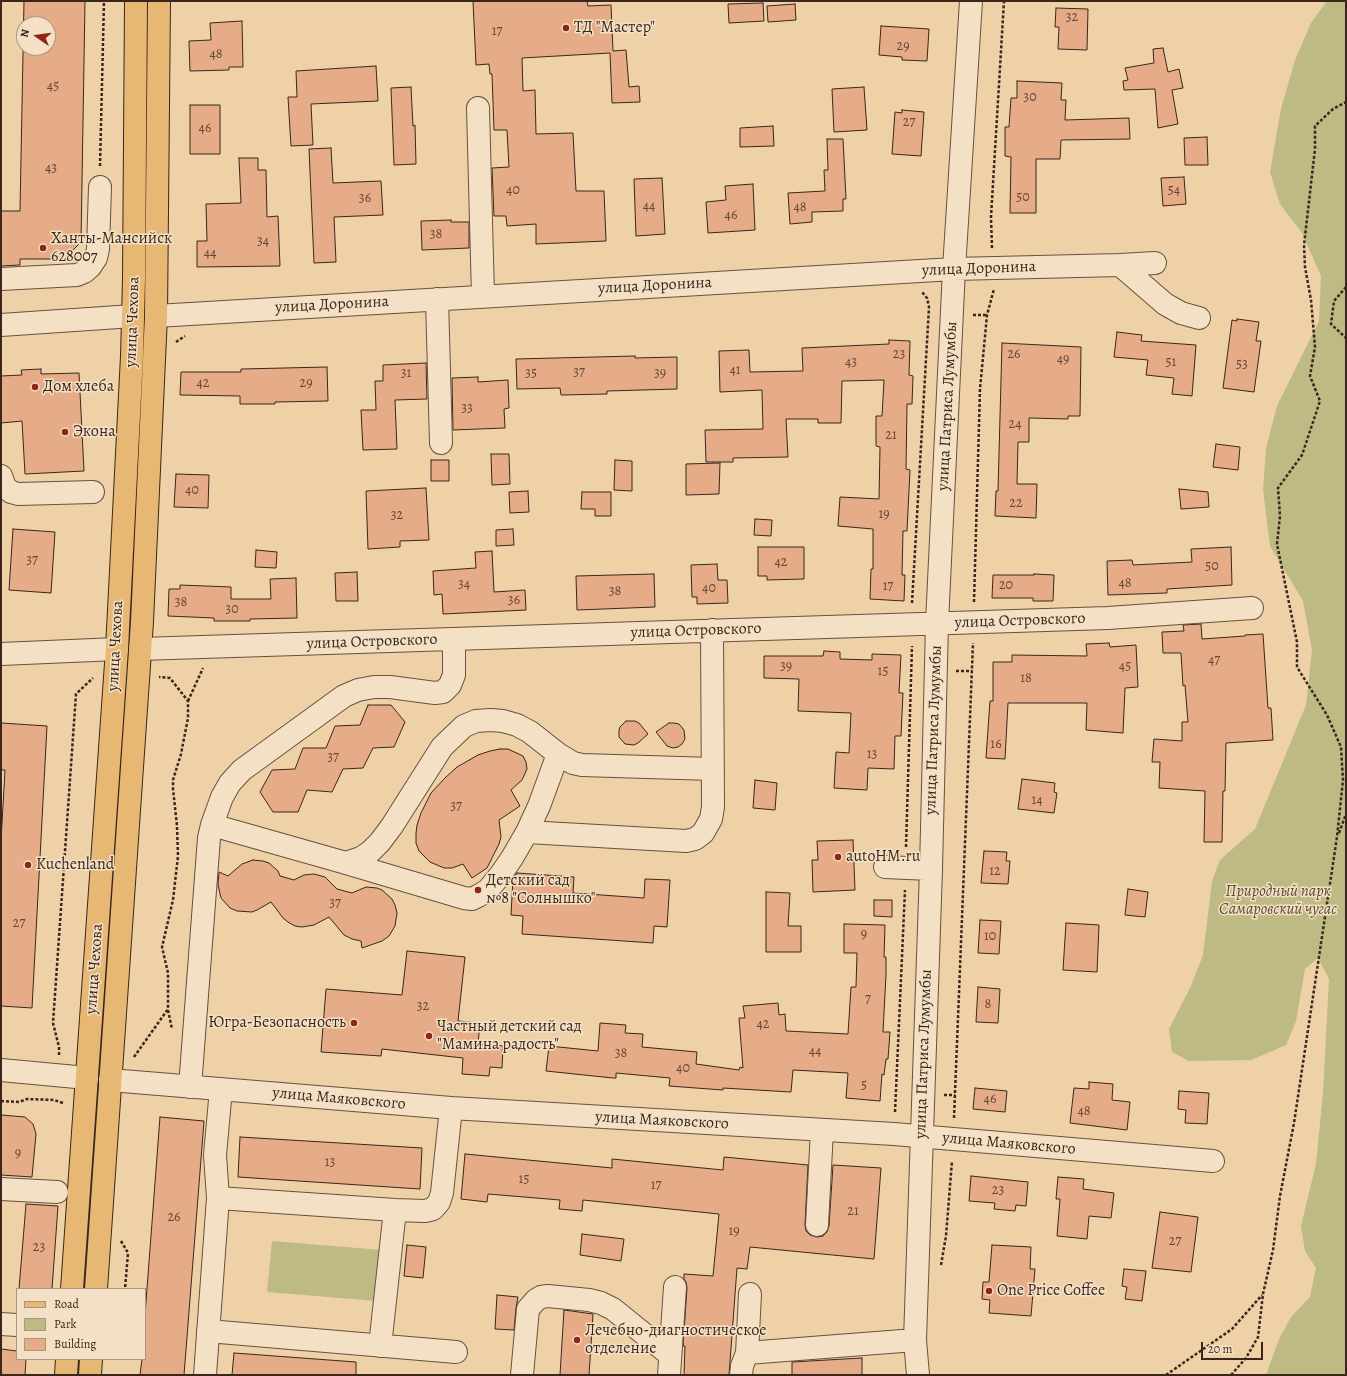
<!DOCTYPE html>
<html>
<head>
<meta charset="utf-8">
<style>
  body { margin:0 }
  #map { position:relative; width:1347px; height:1376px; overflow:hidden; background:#eed1a6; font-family:Alegreya,serif }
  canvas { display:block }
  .frame { position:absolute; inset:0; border:2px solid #3a261d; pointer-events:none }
  .legend { position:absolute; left:16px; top:1288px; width:130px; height:72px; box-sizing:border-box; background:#f4e1c5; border:1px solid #aa9682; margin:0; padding:5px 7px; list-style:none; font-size:12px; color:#3a261d }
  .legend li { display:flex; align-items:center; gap:8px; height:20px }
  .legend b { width:20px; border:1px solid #aa9682 }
  .north { position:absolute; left:16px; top:16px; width:40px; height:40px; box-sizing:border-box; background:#f4e1c5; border:1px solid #aa9682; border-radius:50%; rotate:283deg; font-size:11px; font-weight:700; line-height:16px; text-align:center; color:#3a261d }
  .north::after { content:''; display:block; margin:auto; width:14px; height:18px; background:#8f2418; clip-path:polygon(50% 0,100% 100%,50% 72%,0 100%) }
  .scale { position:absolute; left:1201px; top:1342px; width:62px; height:18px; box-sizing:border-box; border:2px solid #3a261d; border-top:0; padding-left:5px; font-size:12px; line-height:14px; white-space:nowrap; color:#3a261d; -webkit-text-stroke:3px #f4e1c5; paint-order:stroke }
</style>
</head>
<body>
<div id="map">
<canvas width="1347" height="1376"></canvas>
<div class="frame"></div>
<ul class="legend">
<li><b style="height:5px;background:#e7b873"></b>Road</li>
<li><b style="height:11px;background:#beba83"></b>Park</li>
<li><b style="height:11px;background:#e6ac87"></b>Building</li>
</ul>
<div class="north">N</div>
<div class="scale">20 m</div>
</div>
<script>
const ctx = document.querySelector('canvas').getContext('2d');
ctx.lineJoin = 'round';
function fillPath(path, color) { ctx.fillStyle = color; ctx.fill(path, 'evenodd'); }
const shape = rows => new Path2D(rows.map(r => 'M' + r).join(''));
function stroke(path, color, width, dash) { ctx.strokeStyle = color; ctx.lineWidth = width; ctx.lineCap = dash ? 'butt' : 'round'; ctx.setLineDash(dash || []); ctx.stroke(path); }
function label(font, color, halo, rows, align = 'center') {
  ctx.font = font + ' Alegreya,serif'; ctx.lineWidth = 3; ctx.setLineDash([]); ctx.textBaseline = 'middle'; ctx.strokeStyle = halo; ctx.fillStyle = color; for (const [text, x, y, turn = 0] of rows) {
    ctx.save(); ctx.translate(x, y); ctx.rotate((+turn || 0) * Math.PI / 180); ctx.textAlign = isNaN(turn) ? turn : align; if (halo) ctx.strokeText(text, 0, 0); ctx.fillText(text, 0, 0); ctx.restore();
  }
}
fillPath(shape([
  [1327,1,1346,1,1346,1375,1266,1375,1279,1339,1291,1317,1310,1297,1316,1268,1305,1251,1301,1226,1316,1164,1323,1093,1329,979,1318,958,1305,969,1296,1021,1286,1045,1251,1060,1189,1061,1172,1052,1169,1029,1191,986,1203,955,1212,881,1220,860,1255,829,1306,705,1312,650,1303,601,1270,546,1263,489,1266,448,1277,406,1319,321,1321,276,1302,233,1280,204,1270,172,1281,109,1295,60,1311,23],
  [272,1241,382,1250,377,1301,267,1292]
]), '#beba83');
const building = shape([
  [24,1,85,1,81,242,64,259,20,259,20,265,1,266,1,211,20,211,24,1],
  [24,24,48,24,48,48,24,48,24,24],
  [473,1,587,1,588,6,611,5,613,51,626,50,629,87,639,86,640,102,612,103,610,53,522,58,523,91,535,90,536,134,573,133,576,191,604,191,606,241,536,244,536,224,507,226,506,216,494,216,492,168,509,167,507,130,494,130,492,74,490,74,489,64,476,65,473,1],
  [763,3,764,21,729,23,728,4,763,3],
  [795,4,796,20,768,22,767,6,795,4],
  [1056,8,1088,9,1087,50,1058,49,1059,27,1055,27,1056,8],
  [242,21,243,67,229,67,229,70,190,71,189,41,211,40,210,23,242,21],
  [881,26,929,29,927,61,902,60,902,57,879,55,881,26],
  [1163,48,1168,72,1179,69,1183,88,1172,90,1178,124,1158,128,1155,89,1124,90,1123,81,1128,80,1125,68,1154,63,1153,49,1163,48],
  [376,66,378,101,311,104,313,145,291,146,288,97,297,97,296,71,376,66],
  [1017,81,1062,83,1061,100,1066,100,1065,120,1129,118,1130,139,1061,140,1060,159,1036,159,1036,213,1010,213,1011,157,1005,156,1005,127,1009,127,1011,98,1017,98,1017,81],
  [411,87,413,126,415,125,416,164,394,165,391,88,411,87],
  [864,87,867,130,834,132,832,89,864,87],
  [190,105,220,105,220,154,190,154,190,105],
  [902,110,924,112,921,156,892,154,895,112,902,113,902,110],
  [773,126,774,146,740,147,740,128,773,126],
  [1207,137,1208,165,1185,165,1184,138,1207,137],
  [827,139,843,139,846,199,843,199,843,211,812,212,812,222,790,224,788,193,825,191,824,170,828,170,827,139],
  [331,148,333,183,381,181,383,215,334,217,336,262,314,263,309,149,331,148],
  [239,158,258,158,258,170,266,170,267,217,278,216,280,266,197,267,197,241,207,241,206,204,241,203,239,158],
  [1184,177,1186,204,1163,206,1161,178,1184,177],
  [662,178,665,234,636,236,634,179,662,178],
  [753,184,755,230,708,233,706,202,726,200,725,186,753,184],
  [451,220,451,222,469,222,469,248,422,250,421,221,451,220],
  [1237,319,1259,322,1256,341,1261,341,1254,392,1223,388,1232,320,1237,321,1237,319],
  [1117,332,1142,335,1141,341,1196,345,1192,396,1172,394,1174,378,1146,375,1148,360,1114,357,1117,332],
  [889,340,910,341,909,375,913,376,912,404,907,404,906,469,910,470,907,531,903,531,902,575,905,575,904,601,870,599,871,569,873,569,873,529,838,526,840,497,879,499,880,447,876,446,876,416,882,416,884,380,842,381,841,423,818,423,818,419,786,419,788,457,733,458,733,462,706,462,705,430,763,429,762,390,720,392,719,351,749,350,750,372,803,371,802,348,889,344,889,340],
  [1002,343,1081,347,1080,416,1068,416,1068,419,1029,418,1029,442,1018,442,1017,484,1037,484,1036,518,995,516,996,491,998,491,1002,343],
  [635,356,635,358,677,357,677,389,607,391,607,394,561,395,560,388,517,389,516,359,635,356],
  [426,363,427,399,395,400,397,449,363,450,361,410,376,410,375,381,383,381,383,365,426,363],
  [327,367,328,401,275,402,275,404,240,404,240,396,180,395,181,372,241,372,241,369,327,367],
  [41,369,41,374,79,373,84,471,25,474,22,421,1,423,1,376,22,375,21,370,41,369],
  [478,377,478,382,508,380,509,408,504,409,505,428,453,430,452,378,478,377],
  [1216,444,1240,447,1238,470,1213,467,1216,444],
  [491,454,509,454,510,484,492,485,491,454],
  [431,460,449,460,449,481,431,481,431,460],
  [615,460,632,461,632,491,614,490,615,460],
  [720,463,719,494,686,495,686,464,720,463],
  [176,474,209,475,208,508,174,507,176,474],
  [426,488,429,540,400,541,400,547,368,549,366,491,426,488],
  [1179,489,1208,492,1209,507,1181,509,1179,489],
  [528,491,529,512,510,513,509,492,528,491],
  [582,492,611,492,611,516,595,516,595,509,581,509,582,492],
  [755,519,772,520,771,536,754,535,755,519],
  [13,529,55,532,51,593,9,590,13,529],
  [513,529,514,545,496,546,496,530,513,529],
  [758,547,804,547,804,579,767,580,767,576,758,576,758,547],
  [1231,547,1232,585,1167,589,1167,593,1108,595,1107,561,1132,560,1133,565,1192,562,1191,549,1231,547],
  [256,550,277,552,276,568,255,567,256,550],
  [492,551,494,592,525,590,526,610,443,614,442,594,434,595,433,571,476,568,475,552,492,551],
  [717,564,718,580,727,580,728,603,697,604,697,597,692,597,691,565,717,564],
  [357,572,358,601,336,601,335,573,357,572],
  [654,574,655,607,577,610,576,576,654,574],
  [1034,574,1054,575,1053,601,1033,601,1033,598,992,598,993,575,1034,575,1034,574],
  [296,578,297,618,250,619,250,621,214,621,214,618,168,616,169,589,180,589,180,585,231,587,231,599,271,599,270,579,296,578],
  [1201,624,1202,639,1245,636,1245,635,1263,634,1268,708,1271,708,1273,740,1226,743,1225,791,1223,791,1222,842,1204,842,1205,791,1159,788,1160,762,1152,762,1154,739,1182,741,1182,722,1188,722,1185,685,1183,686,1181,653,1163,653,1162,632,1184,631,1183,625,1201,624],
  [1109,643,1110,647,1136,645,1138,687,1125,688,1123,733,1086,730,1087,703,1008,703,1005,759,986,758,990,701,993,701,993,662,1012,662,1012,655,1087,656,1086,644,1109,643],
  [824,651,840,652,840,659,872,660,872,654,901,655,899,693,903,693,901,736,895,736,894,769,868,768,867,790,834,788,836,752,849,753,851,713,798,711,799,679,764,678,764,656,823,656,824,651],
  [368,705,391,705,405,722,394,747,373,748,363,768,343,769,332,792,307,790,298,812,273,812,260,792,272,770,295,769,303,748,326,748,335,726,360,725,368,705],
  [626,721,635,721,639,723,648,734,638,743,634,745,625,744,619,737,619,730,620,727,626,721],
  [1,723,47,726,32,1008,1,1006,1,841,5,770,1,770,1,723],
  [669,723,674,723,679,724,684,730,685,739,682,744,678,747,673,748,667,746,656,732,669,723],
  [500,749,508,749,523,756,526,762,527,769,522,780,511,790,520,806,499,820,501,837,499,844,487,868,472,878,463,864,452,868,444,868,430,862,419,851,416,843,416,833,417,825,421,813,431,793,445,778,457,767,478,755,490,751,500,749],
  [1022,779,1055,783,1054,792,1057,793,1054,813,1018,809,1022,779],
  [755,780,777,783,775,810,753,808,755,780],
  [853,840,855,890,813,892,812,860,818,860,817,841,853,840],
  [984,851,1007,852,1006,861,1010,861,1008,884,981,883,984,851],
  [253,860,263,861,269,863,278,871,280,876,294,880,304,875,314,874,325,877,337,889,352,893,366,887,377,888,382,890,392,899,395,905,397,913,395,926,389,936,382,941,362,948,361,941,352,939,344,935,329,917,314,925,302,927,295,926,288,922,283,918,271,902,257,910,252,912,237,911,230,908,221,898,218,885,219,872,228,876,242,864,253,860],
  [517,873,574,877,573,893,644,898,645,879,670,880,667,927,654,926,653,943,522,934,523,916,511,915,513,878,517,873],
  [1128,889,1148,892,1145,917,1125,915,1128,889],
  [766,892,790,893,788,926,801,926,801,952,766,952,766,892],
  [874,900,892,900,892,917,874,916,874,900],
  [980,920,1001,921,999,954,978,953,980,920],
  [1066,923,1099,925,1097,972,1063,970,1066,923],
  [844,924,885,925,884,957,886,957,886,975,883,1032,890,1032,888,1059,886,1059,884,1075,882,1074,880,1101,846,1098,848,1073,793,1070,791,1092,723,1088,723,1090,669,1086,670,1078,616,1073,616,1078,613,1078,546,1071,549,1046,598,1051,600,1023,626,1025,625,1033,643,1034,642,1047,697,1052,696,1064,739,1070,740,1067,743,1068,739,1018,745,1018,743,1006,778,1003,779,1015,785,1014,786,1031,848,1034,851,987,856,987,857,953,844,953,844,924],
  [407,951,465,957,458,1021,480,1023,478,1044,503,1046,502,1068,490,1067,489,1076,462,1074,463,1058,382,1049,381,1056,321,1052,326,989,402,995,407,951],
  [978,987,1000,989,998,1023,976,1022,978,987],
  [1089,1082,1113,1084,1112,1100,1130,1102,1127,1130,1070,1123,1074,1088,1089,1089,1089,1082],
  [975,1088,1007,1091,1005,1112,973,1109,975,1088],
  [1179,1091,1209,1093,1207,1124,1185,1123,1186,1110,1178,1109,1179,1091],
  [1,1115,25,1117,33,1124,36,1134,32,1177,1,1175,1,1115],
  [160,1117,204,1121,184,1375,140,1375,142,1359,145,1359,145,1315,160,1117],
  [240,1137,422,1148,420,1189,238,1177,240,1137],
  [465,1154,612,1168,612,1159,723,1170,724,1157,808,1165,805,1225,806,1231,810,1235,817,1237,823,1236,827,1232,829,1226,833,1165,881,1168,874,1259,750,1247,747,1269,737,1268,729,1375,684,1375,685,1346,683,1346,687,1288,686,1282,684,1279,684,1274,713,1276,719,1214,583,1200,582,1211,559,1209,560,1200,488,1194,487,1202,461,1199,465,1154],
  [971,1176,1028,1182,1026,1206,1016,1205,1015,1211,994,1209,995,1203,969,1201,971,1176],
  [1058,1177,1084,1179,1083,1189,1114,1193,1111,1218,1089,1216,1087,1239,1057,1236,1060,1199,1056,1199,1058,1177],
  [26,1204,58,1206,52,1289,19,1289,26,1204],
  [1160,1212,1198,1217,1191,1272,1152,1268,1160,1212],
  [582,1234,624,1239,621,1261,580,1255,582,1234],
  [407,1245,426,1247,423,1278,404,1276,407,1245],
  [992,1245,1031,1247,1030,1269,1035,1269,1031,1316,989,1313,990,1300,982,1299,983,1282,989,1282,992,1245],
  [1124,1269,1146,1271,1142,1301,1125,1299,1127,1287,1122,1286,1124,1269],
  [497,1295,518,1297,516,1308,514,1330,495,1329,497,1295],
  [564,1310,593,1314,589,1375,560,1375,564,1310],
  [1,1349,17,1351,17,1359,26,1359,25,1375,1,1375,1,1349],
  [234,1353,356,1362,356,1375,232,1375,234,1353],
  [862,1358,862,1375,792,1375,792,1362,862,1358]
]);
fillPath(building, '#e6ac87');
stroke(building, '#3a261d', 1);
const minor = shape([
  [478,108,483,296],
  [1120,265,1165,304,1181,313,1199,318],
  [1,279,77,275,84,272,90,267,96,258,98,249,100,187],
  [437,299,441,443],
  [156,316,954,269,1120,265,1155,263],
  [1,325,133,316],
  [1,476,5,487,11,492,18,494,93,492],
  [140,649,1108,618,1252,608],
  [1,654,117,649],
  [212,825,346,863,361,858,370,852,380,842,392,826,442,747,464,726,476,721,491,720,503,721,517,725,530,732,558,754,573,763,582,765,713,769],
  [527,832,686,841,695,839,703,833,711,819,713,807,712,630],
  [346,863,464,898,472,899,478,896,488,890,501,874,512,858,527,832,539,806,558,754],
  [885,867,931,869],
  [1,1070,87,1078],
  [110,1080,451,1108,894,1134,1213,1161],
  [190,1087,209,838,212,825,222,797,230,783,242,770,344,696,358,690,374,687,390,687,435,693,443,692,450,685,454,675,454,639],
  [1,1189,57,1192],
  [218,1198,395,1210],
  [817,1225,822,1130],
  [1,1324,17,1325],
  [208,1331,456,1352],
  [380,1346,395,1210,425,1211,433,1209,439,1202,442,1193,451,1108],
  [747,1353,915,1340],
  [205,1375,218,1198,215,1155,221,1089],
  [522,1375,528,1309,536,1300,541,1297,548,1296,589,1300,601,1303,613,1309,670,1355],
  [669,1375,675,1287],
  [741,1375,742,1366,747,1353,750,1294],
  [918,1375,915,1340,931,869,937,623,954,269,971,1]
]);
const major = shape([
  [72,1289,117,649,132,356,134,279,136,1],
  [96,1289,142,622,156,316,159,1],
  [66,1375,67,1359],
  [90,1375,91,1359]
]);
stroke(minor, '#67513f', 24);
stroke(major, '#3a261d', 24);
stroke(shape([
  [100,166,104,1],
  [992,248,991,217,1004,1],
  [1346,287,1334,301,1331,324,1346,338],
  [973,315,987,315],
  [176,342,185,336],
  [974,602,980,389,987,315,994,289],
  [912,603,929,307,927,298,922,292],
  [956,671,972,671],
  [188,701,203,668],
  [1339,833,1346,814],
  [906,847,912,646],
  [168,1010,172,1029],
  [59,1055,59,1047,53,1023,76,694,93,678],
  [134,1057,168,1009,168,973,162,947,173,900,178,856,177,826,173,789,173,780,181,754,188,718,188,701,170,678,159,677],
  [944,1095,955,1095],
  [1,1101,19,1102,27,1099,54,1100,63,1103],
  [895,1112,905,890],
  [954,1118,973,643],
  [121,1241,128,1253,125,1289],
  [941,1265,946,1236,952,1161],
  [1166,1375,1232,1329,1262,1295],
  [1231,1375,1246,1358,1258,1337,1263,1294,1273,1250,1280,1196,1294,1123,1337,837,1343,780,1341,747,1327,715,1297,667,1297,642,1277,544,1280,516,1278,488,1302,455,1320,401,1310,376,1315,347,1311,300,1305,267,1304,245,1315,149,1315,126,1333,109,1346,102]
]), '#3a261d', 2.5, [3, 2]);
stroke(minor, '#f4e1c5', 22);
stroke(major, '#e7b873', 22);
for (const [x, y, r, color] of [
  [566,28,4,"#8f2418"],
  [43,248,4,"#8f2418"],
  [35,387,4,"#8f2418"],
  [65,432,4,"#8f2418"],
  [838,857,4,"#8f2418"],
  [28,865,4,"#8f2418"],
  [478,890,4,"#8f2418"],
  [354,1023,4,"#8f2418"],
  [429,1036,4,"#8f2418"],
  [989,1291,4,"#8f2418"],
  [577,1340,4,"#8f2418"]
]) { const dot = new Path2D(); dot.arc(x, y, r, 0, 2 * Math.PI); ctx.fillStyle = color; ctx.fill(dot); stroke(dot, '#f4e1c5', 1.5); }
label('14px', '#654838', null, [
  ["32",1072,18],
  ["17",497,32],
  ["29",903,47],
  ["48",216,55],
  ["45",53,87],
  ["30",1030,98],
  ["27",909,123],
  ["46",205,129],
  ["43",51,169],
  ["40",513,191],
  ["54",1174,191],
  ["50",1023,198],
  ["36",365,199],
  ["44",649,207],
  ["48",800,208],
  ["46",731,216],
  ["38",436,235],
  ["34",263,242],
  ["44",210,254],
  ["23",899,355],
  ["26",1014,355],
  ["49",1063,360],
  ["43",851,363],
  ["51",1171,363],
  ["53",1242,365],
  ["41",735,371],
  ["37",579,373],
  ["31",406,374],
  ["35",531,374],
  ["39",660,374],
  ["42",203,384],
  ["29",306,384],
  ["33",467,409],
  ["24",1015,425],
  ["21",891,436],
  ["40",192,491],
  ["22",1016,504],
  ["19",884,515],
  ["32",397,516],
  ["37",32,561],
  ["42",781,563],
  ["50",1212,567],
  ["48",1125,584],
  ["34",464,585],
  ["20",1006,586],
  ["17",888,587],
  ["40",709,589],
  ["38",615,592],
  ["36",514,601],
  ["38",181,603],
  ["30",232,610],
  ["47",1214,661],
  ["39",786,667],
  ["45",1125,667],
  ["15",883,672],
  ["18",1026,679],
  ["16",996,745],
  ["13",872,755],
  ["37",333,758],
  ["14",1037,801],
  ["37",456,807],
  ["12",995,872],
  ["37",335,904],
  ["27",19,924],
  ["9",864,935],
  ["10",990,937],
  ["7",868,1000],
  ["8",988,1005],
  ["32",423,1007],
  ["42",763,1025],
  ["44",815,1052],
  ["38",621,1054],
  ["40",683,1069],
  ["5",864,1086],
  ["46",990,1100],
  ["48",1084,1112],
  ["9",18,1154],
  ["13",330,1163],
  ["15",524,1180],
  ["17",656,1186],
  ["23",998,1191],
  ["21",853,1212],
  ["26",174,1218],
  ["19",734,1232],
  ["27",1175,1242],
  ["23",39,1248]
]);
label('16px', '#3a261d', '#f4e1c5', [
  ["ТД \"Мастер\"",574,28],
  ["Ханты-Мансийск",51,239],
  ["628007",51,257],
  ["Дом хлеба",43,387],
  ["Экона",73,432],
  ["autoHM.ru",846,857],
  ["Kuchenland",36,865],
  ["Детский сад",486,881],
  ["№8 \"Солнышко\"",486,899],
  ["Югра-Безопасность",346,1023,"right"],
  ["Частный детский сад",437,1027],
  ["\"Мамина радость\"",437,1045],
  ["One Price Coffee",997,1291],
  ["Лечебно-диагностическое",585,1331],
  ["отделение",585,1349]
], 'left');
label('16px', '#3a261d', '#f4e1c5', [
  ["улица Доронина",979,269,-2],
  ["улица Доронина",655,286,-3],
  ["улица Доронина",332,305,-3],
  ["улица Чехова",133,322,-88],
  ["улица Патриса Лумумбы",948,406,-87],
  ["улица Островского",1020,621,-2],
  ["улица Островского",696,631,-2],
  ["улица Островского",372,642,-2],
  ["улица Чехова",116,646,-87],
  ["улица Патриса Лумумбы",934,730,-88],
  ["улица Чехова",95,969,-86],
  ["улица Патриса Лумумбы",924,1054,-88],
  ["улица Маяковского",339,1099,5],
  ["улица Маяковского",662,1121,3],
  ["улица Маяковского",1009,1144,5]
]);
label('italic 16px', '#5b4b36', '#f4e1c5', [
  ["Природный парк",1278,892],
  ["Самаровский чугас",1278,910]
]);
</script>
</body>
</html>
